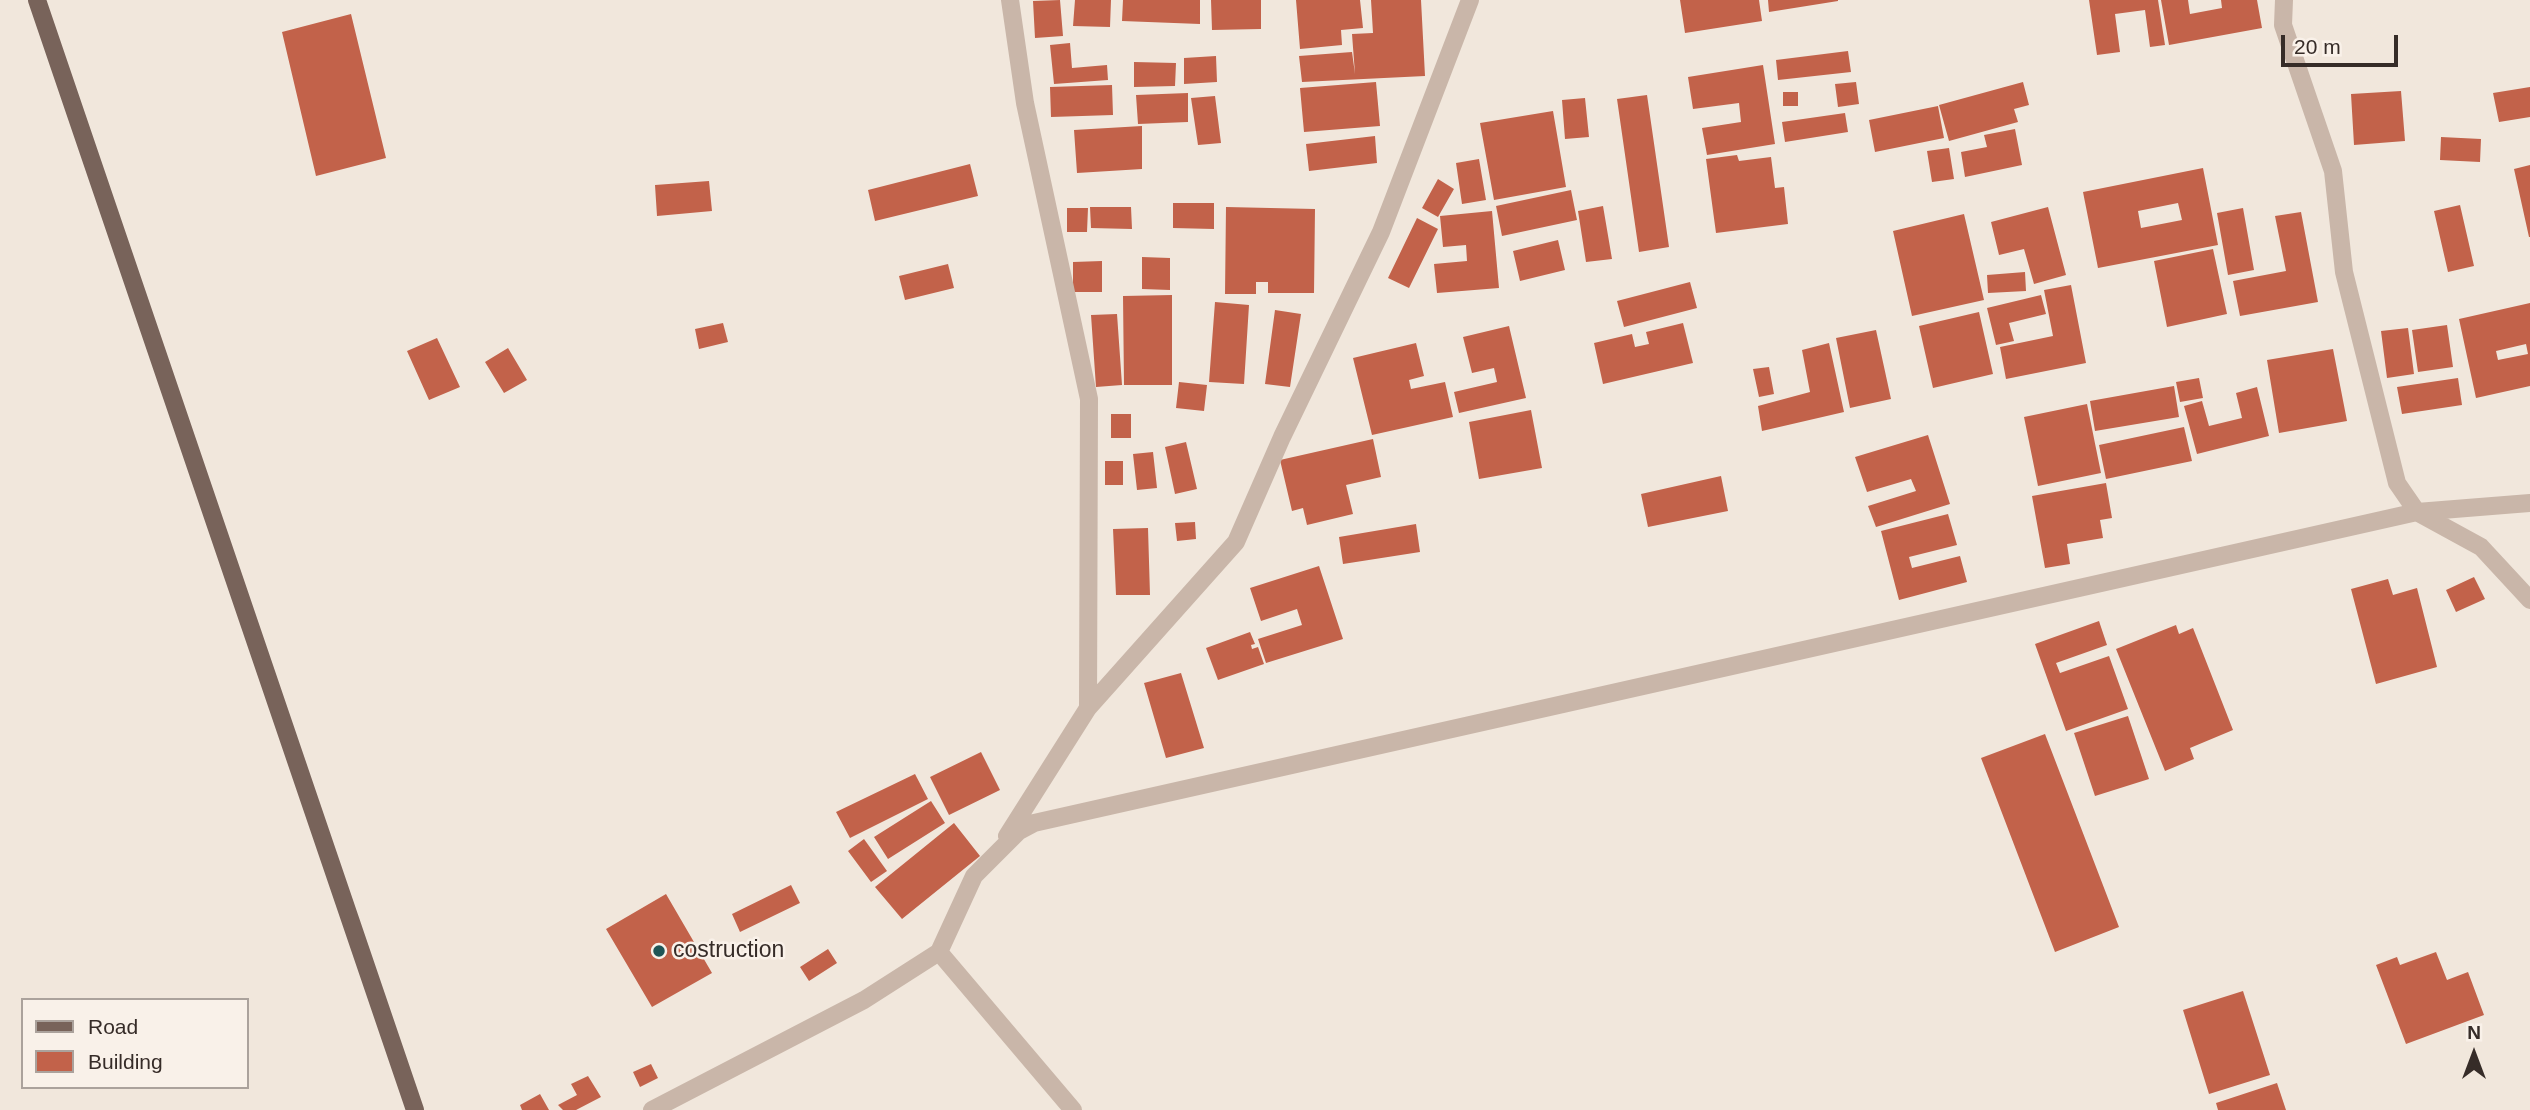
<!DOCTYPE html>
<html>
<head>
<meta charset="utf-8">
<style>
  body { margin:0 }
  #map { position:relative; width:2530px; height:1110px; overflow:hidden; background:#f1e7dc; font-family:Arial,sans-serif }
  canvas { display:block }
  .legend { position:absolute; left:21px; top:998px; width:228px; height:91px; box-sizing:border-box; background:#f9f1e9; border:2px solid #aba29c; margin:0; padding:9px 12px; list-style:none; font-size:21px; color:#362c28 }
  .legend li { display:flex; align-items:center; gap:14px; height:35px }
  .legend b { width:35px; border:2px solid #aba29c }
  .north { position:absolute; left:2439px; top:1019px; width:70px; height:70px; -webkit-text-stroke:5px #f9f1e9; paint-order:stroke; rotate:0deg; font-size:19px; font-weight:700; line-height:28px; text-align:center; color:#362c28 }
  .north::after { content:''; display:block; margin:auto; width:24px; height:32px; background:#362c28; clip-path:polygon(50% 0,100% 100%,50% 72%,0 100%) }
  .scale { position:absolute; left:2281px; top:35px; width:117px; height:32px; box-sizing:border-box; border:4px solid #362c28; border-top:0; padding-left:9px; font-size:21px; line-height:24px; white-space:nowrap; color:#362c28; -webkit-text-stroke:5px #f9f1e9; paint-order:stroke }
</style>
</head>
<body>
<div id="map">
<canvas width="2530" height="1110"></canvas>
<ul class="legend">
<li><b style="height:9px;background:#78635a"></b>Road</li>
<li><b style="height:19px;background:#c2624a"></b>Building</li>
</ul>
<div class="north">N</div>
<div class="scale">20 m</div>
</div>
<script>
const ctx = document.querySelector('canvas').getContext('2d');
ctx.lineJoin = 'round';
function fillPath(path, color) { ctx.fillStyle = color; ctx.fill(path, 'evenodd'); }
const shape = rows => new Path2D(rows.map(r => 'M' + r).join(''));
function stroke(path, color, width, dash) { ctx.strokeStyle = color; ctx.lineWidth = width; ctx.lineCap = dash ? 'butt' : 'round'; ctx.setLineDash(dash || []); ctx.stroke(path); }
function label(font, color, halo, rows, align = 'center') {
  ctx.font = font + ' Arial,sans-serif'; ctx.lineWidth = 5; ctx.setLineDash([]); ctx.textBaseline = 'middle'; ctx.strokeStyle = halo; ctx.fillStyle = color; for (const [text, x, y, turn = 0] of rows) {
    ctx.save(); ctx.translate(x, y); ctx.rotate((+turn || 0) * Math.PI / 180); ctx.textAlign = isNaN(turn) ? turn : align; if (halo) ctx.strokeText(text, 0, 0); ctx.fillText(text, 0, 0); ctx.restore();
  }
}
fillPath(shape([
  [1060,0,1063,36,1035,38,1033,1],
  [1075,0,1111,0,1110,27,1073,26],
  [1123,0,1200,0,1200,24,1122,21],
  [1211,0,1261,0,1261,29,1212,30],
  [1296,0,1360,0,1363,28,1341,30,1342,45,1300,49],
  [1371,0,1421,0,1425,76,1302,82,1299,56,1352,52,1355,74,1352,34,1373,33],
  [1680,0,1759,0,1762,21,1685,33],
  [1768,0,1838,0,1838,1,1769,12],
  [2089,0,2158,0,2165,45,2150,47,2145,10,2115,14,2120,52,2097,55],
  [2161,0,2188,0,2190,14,2222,8,2221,0,2257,0,2262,28,2169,45],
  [351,14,386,158,316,176,282,32],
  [1070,43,1072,68,1107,65,1108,80,1054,84,1050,45],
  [1848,51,1851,72,1778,80,1776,60],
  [1216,56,1217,82,1184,84,1184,58],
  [1134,62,1176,63,1175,86,1134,87],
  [1763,65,1775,144,1707,155,1702,128,1741,122,1739,103,1693,109,1688,77],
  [1376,82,1380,126,1304,132,1300,88],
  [1856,82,1859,104,1838,107,1835,84],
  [2023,82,2029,105,2014,109,2018,122,1949,141,1939,105],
  [1112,85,1113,115,1051,117,1050,87],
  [2530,87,2530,117,2499,122,2493,93],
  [2401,91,2405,141,2354,145,2351,94],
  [1783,92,1798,92,1798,106,1783,106],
  [1188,93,1188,122,1138,124,1136,95],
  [1647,95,1669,247,1639,252,1617,99],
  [1215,96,1221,143,1198,145,1191,98],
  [1585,98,1589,137,1565,139,1562,100],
  [1938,106,1944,138,1875,152,1869,120],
  [1553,111,1566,187,1494,200,1480,123],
  [1845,113,1848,132,1785,142,1782,122],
  [1142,126,1142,169,1077,173,1074,130],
  [2015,129,2022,165,1965,177,1961,152,1987,147,1984,135],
  [1375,136,1377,163,1309,171,1306,144],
  [2441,137,2481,139,2480,162,2440,160],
  [1949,148,1954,179,1932,182,1927,151],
  [1737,155,1739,161,1771,157,1775,188,1784,187,1788,224,1716,233,1706,159],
  [1479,159,1486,200,1462,204,1456,163],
  [970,164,978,196,875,221,868,190],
  [2530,165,2530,237,2529,237,2514,169],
  [2203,168,2218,245,2098,268,2083,192],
  [2178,203,2182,220,2141,228,2138,211],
  [1438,179,1454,189,1438,217,1422,208],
  [709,181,712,211,657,216,655,185],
  [1571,190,1577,220,1502,236,1496,206],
  [1173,203,1214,203,1214,229,1173,228],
  [2460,205,2474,266,2448,272,2434,211],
  [1603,206,1612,259,1586,262,1578,211],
  [1090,207,1131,207,1132,229,1091,228],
  [1226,207,1315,209,1314,293,1268,293,1268,282,1256,282,1256,294,1225,294],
  [2048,207,2066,275,2034,284,2024,249,1999,255,1991,222],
  [1067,208,1088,208,1087,232,1067,232],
  [2243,208,2254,270,2228,275,2217,213],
  [1492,211,1499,288,1437,293,1434,264,1467,261,1466,245,1443,247,1440,216],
  [2301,212,2318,302,2240,316,2233,281,2286,271,2275,216],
  [1964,214,1984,300,1912,316,1893,231],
  [1417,218,1438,229,1409,288,1388,278],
  [1558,240,1565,270,1520,281,1513,251],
  [2213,249,2227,314,2167,327,2154,261],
  [1142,257,1170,258,1170,290,1142,289],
  [1102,261,1102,292,1073,292,1073,262],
  [948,264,954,288,905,300,899,276],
  [2025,272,2026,291,1988,293,1987,275],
  [1690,282,1697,308,1624,327,1617,301],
  [2071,285,2086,363,2006,379,2000,347,2053,336,2044,290],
  [1172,295,1172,385,1124,385,1123,296],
  [2041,295,2046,314,2009,323,2014,341,1996,345,1987,308],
  [1215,302,1249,305,1244,384,1209,382],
  [2530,303,2530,386,2476,398,2459,319],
  [2526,344,2528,354,2498,360,2496,351],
  [1275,310,1301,314,1290,387,1265,384],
  [1979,312,1993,374,1933,388,1919,326],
  [1117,314,1122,385,1096,387,1091,315],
  [723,323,728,342,699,349,695,329],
  [1683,323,1693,363,1603,384,1594,343,1632,334,1635,347,1649,344,1646,332],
  [2447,325,2453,367,2418,372,2412,330],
  [1509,326,1526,398,1459,413,1454,392,1497,382,1494,368,1472,373,1463,337],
  [2408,328,2414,374,2387,378,2381,331],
  [1876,330,1891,399,1850,408,1836,338],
  [437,338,460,387,429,400,407,351],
  [1416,343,1424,376,1409,380,1411,389,1445,382,1453,417,1372,435,1353,358],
  [1829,343,1844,412,1762,431,1758,406,1810,392,1802,350],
  [508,348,527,380,504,393,485,362],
  [2333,349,2347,421,2279,433,2267,360],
  [1769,367,1774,394,1759,397,1753,369],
  [2199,378,2203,398,2180,402,2176,382],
  [2458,378,2462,405,2402,414,2397,387],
  [1179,382,1207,385,1204,411,1176,408],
  [2174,386,2179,417,2095,431,2090,401],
  [2257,387,2269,436,2197,454,2184,406,2202,401,2209,426,2242,418,2236,393],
  [2087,404,2101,473,2038,486,2024,417],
  [1531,410,1542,468,1479,479,1469,422],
  [1111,414,1131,414,1131,438,1111,438],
  [2184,427,2192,461,2106,479,2099,445],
  [1928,435,1950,504,1876,527,1868,506,1916,491,1911,479,1867,492,1855,457],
  [1373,439,1381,477,1346,485,1353,514,1307,525,1303,508,1292,511,1280,460],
  [1186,442,1197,489,1175,494,1165,447],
  [1153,452,1157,488,1137,490,1133,454],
  [1105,461,1123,461,1123,485,1105,485],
  [1721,476,1728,511,1648,527,1641,494],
  [2106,483,2112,518,2100,520,2103,538,2067,544,2070,564,2045,568,2032,496],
  [1948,514,1957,545,1909,557,1912,568,1960,556,1967,582,1899,600,1881,531],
  [1195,522,1196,539,1177,541,1175,523],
  [1416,524,1420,552,1343,564,1339,537],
  [1148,528,1150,595,1116,595,1113,529],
  [1319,566,1343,639,1266,663,1258,639,1302,625,1297,609,1261,621,1250,588],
  [2474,577,2485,599,2456,612,2446,590],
  [2388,579,2393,595,2417,588,2437,667,2376,684,2351,589],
  [2099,621,2107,645,2056,663,2060,673,2109,656,2128,709,2066,731,2035,644],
  [2176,625,2179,634,2193,628,2233,730,2190,748,2194,759,2165,771,2116,649],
  [1250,632,1255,644,1251,645,1252,649,1258,647,1264,664,1218,680,1206,648],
  [1181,673,1204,748,1166,758,1144,683],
  [2128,716,2149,779,2095,796,2074,733],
  [2045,734,2119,927,2055,952,1981,758],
  [981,752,1000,790,949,815,930,777],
  [915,774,928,799,850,838,836,812],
  [931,801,945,823,888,859,874,837],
  [954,823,980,856,902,919,875,887],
  [864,839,887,871,871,882,848,851],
  [791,885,800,903,740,932,732,914],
  [666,894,712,973,652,1007,606,929],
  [828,949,837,963,809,981,800,967],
  [2436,952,2447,980,2468,972,2484,1015,2406,1044,2376,965,2397,957,2400,965],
  [2243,991,2270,1075,2209,1094,2183,1010],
  [651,1064,658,1078,640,1087,633,1072],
  [588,1076,601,1097,576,1110,563,1110,558,1105,577,1095,571,1084],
  [2277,1083,2286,1110,2218,1110,2216,1103],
  [540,1094,549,1110,522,1110,520,1105]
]), '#c2624a');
stroke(shape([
  [1010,0,1025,103,1089,399,1088,708],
  [2284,0,2283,25,2333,171,2344,272,2397,483,2417,512,2481,547,2530,600],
  [1007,836,1088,708,1236,542,1282,437,1381,232,1470,0],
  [939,952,1073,1110],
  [652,1110,864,1000,939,952,974,876,1019,831,1034,823,2417,512,2530,503]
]), '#c9b6a9', 18);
stroke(shape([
  [37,0,415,1110]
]), '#78635a', 18);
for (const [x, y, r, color] of [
  [659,951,7,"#1f5556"]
]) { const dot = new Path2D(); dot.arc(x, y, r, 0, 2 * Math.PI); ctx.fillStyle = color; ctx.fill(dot); stroke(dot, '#f9f1e9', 2.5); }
label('23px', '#362c28', '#f9f1e9', [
  ["costruction",673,951]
], 'left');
</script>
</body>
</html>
